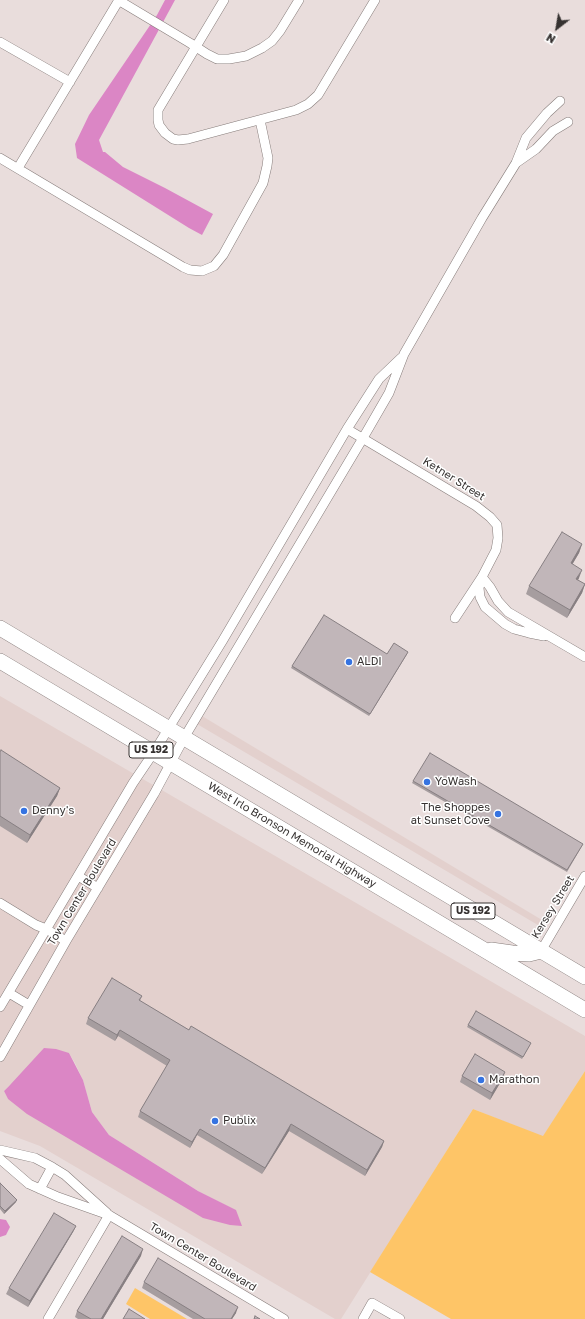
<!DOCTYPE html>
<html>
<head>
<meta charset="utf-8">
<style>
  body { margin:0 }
  #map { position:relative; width:585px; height:1319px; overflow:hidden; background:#e9dddc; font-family:"Golos Text",sans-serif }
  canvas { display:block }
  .north { position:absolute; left:537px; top:8px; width:40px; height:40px; -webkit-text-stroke:3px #fff; paint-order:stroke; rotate:211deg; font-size:11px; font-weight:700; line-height:16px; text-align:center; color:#363231 }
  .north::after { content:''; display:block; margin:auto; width:14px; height:18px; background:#363231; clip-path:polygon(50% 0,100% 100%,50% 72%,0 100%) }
</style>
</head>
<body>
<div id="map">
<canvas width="585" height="1319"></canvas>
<div class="north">N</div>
</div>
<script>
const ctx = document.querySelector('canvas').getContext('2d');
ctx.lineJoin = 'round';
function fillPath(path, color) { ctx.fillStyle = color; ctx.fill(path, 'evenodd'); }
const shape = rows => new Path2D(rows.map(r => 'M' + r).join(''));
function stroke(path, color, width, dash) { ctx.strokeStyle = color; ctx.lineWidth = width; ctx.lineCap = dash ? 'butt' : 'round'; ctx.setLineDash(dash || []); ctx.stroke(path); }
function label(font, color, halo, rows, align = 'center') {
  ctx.font = font + ' "Golos Text",sans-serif'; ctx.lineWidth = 3; ctx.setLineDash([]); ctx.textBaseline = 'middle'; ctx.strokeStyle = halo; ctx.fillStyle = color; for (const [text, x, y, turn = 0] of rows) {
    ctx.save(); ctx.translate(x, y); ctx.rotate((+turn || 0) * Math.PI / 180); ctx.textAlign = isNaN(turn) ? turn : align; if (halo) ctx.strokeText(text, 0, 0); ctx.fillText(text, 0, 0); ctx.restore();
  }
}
fillPath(shape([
  [0,696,585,1036,585,1071,543,1137,473,1109,341,1319,335,1319,40,1146,0,1131],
  [69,1053,75,1063,83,1080,92,1112,109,1135,198,1191,235,1210,8,1099,4,1091,10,1085],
  [202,716,547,923,543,928,197,724]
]), '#e3d0cd');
fillPath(shape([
  [585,1071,585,1319,451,1319,370,1272,473,1109,543,1136],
  [135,1288,187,1319,150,1319,126,1304]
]), '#fec567');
fillPath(shape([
  [165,0,175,0,99,140,103,152,105,152,123,167,165,188,213,214,202,235,189,228,77,158,75,144,89,115,157,15],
  [44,1048,56,1049,69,1053,83,1080,92,1112,109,1135,198,1191,236,1210,242,1226,230,1225,203,1218,27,1114,8,1099,4,1091,10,1085],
  [0,1219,6,1220,10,1227,6,1235,0,1237]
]), '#db86c5');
const minor = shape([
  [118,0,190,43,207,54,217,59,229,59,246,56,262,48,272,41,280,31,299,0],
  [224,0,158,110,158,120,159,125,165,133,173,139,178,140,188,139,296,110,308,104,318,95,375,0],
  [0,42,70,82],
  [0,158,183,267,190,270,202,271,214,266,223,255,263,183,267,166,268,158,260,120],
  [516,163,536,149,553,131,568,122],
  [18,168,119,0],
  [347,429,476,506,490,517,497,525,498,538,496,550,482,577,455,618],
  [482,577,490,587,498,601,508,612,585,657],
  [481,580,479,588,480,597,485,607,505,624,514,629,529,633,544,636],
  [78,876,98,888],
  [0,903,36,925,46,929,66,941],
  [541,951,585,876],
  [9,993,29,1005],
  [0,1007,133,783,154,752,223,640,347,429,379,379,401,358],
  [0,1057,66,941,154,794,184,738,363,438,389,393,404,354,482,218,516,163,526,138,547,113,560,101],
  [0,1150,35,1158,52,1167,65,1175,107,1213],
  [0,1159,29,1184,58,1197,109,1215,284,1319],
  [40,1189,52,1167],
  [48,1319,109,1215],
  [363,1319,372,1303,400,1319]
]);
const trunk = shape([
  [0,628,585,977],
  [0,661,585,1010],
  [491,950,512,953,529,954,541,951]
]);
stroke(minor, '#867c7a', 10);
stroke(trunk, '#867c7a', 16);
stroke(minor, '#fff', 9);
stroke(trunk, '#fff', 15);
fillPath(shape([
  [582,544,579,553,572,564,579,578,578,580,585,584,582,593,567,618,526,594,529,586],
  [387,654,407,654,369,716,291,668,292,666],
  [0,752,60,788,57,796,27,843,0,826],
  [413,781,583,844,582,846,567,872,412,783],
  [142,996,140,1001,189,1030,384,1141,382,1147,365,1176,289,1131,262,1174,197,1135,190,1148,138,1117,140,1111,167,1066,118,1036,115,1041,86,1024,88,1018],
  [468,1025,530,1045,522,1059,467,1027],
  [462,1076,503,1078,490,1100,460,1082],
  [0,1183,16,1202,4,1214,0,1209],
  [76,1226,73,1232,28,1307,6,1294,9,1288],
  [141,1256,103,1319,78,1319,75,1317,77,1311],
  [144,1282,236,1313,232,1319,193,1319,142,1288]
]), '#a69d9f');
fillPath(shape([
  [582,544,579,553,568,572,571,563],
  [582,570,579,578,573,588,576,579],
  [585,584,582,593,567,618,570,610],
  [408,652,407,654,369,716,370,714],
  [60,788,57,796,27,843,30,835],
  [120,1030,118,1036,115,1041,117,1035],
  [505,1072,503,1078,490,1100,492,1093],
  [291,1124,289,1131,262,1174,265,1168],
  [200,1129,197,1135,190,1148,192,1142],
  [384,1141,382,1147,365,1176,367,1170],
  [17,1200,16,1202,4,1214,5,1211],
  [76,1226,73,1232,28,1307,30,1301],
  [143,1249,141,1256,103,1319,101,1319],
  [238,1307,236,1313,232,1319,231,1319]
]), '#877f82');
const building = shape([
  [562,532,582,544,571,563,582,570,576,579,585,584,570,610,529,586,562,532],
  [324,615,387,654,394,643,408,652,370,714,292,666,324,615],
  [1,750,60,788,30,835,0,816,0,752,1,750],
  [430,753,583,844,567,870,413,781,430,753],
  [112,978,142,996,139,1000,189,1030,191,1026,384,1141,367,1170,291,1124,265,1168,200,1129,192,1142,140,1111,170,1060,120,1030,117,1035,88,1018,112,978],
  [476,1011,531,1043,523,1057,468,1025,476,1011],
  [475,1054,505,1072,492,1093,462,1076,475,1054],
  [0,1183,17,1200,5,1211,0,1206,0,1183],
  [54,1213,76,1226,30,1301,9,1288,54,1213],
  [122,1236,143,1249,101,1319,91,1319,77,1311,122,1236],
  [158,1258,238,1307,231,1319,205,1319,144,1282,158,1258],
  [129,1309,145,1319,123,1319,129,1309],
  [255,1316,260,1319,254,1319,255,1316]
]);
fillPath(building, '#c1b6b9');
stroke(building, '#877f82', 1);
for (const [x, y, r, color] of [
  [349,662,4,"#3573e1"],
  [427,782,4,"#3573e1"],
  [24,811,4,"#3573e1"],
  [498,814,4,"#3573e1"],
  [481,1080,4,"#3573e1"],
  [215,1121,4,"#3573e1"]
]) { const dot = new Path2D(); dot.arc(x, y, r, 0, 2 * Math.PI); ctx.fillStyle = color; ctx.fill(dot); stroke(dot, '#fff', 1.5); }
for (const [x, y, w] of [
  [151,750,44],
  [473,911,44]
]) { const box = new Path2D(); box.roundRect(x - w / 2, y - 8, w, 16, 3); ctx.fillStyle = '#fff'; ctx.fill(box); stroke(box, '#363231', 1); }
label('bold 10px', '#363231', null, [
  ["US 192",151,750],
  ["US 192",473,911]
]);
label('11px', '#363231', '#fff', [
  ["Ketner Street",454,479,32],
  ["West Irlo Bronson Memorial Highway",292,835,31],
  ["Town Center Boulevard",82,892,-59],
  ["Kersey Street",553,907,-59],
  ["Town Center Boulevard",203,1257,31]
]);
label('11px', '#363231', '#fff', [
  ["ALDI",357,662],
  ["YoWash",435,782],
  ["The Shoppes",490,808,"right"],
  ["at Sunset Cove",490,821,"right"],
  ["Denny's",32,811],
  ["Marathon",489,1080],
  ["Publix",223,1121]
], 'left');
</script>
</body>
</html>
